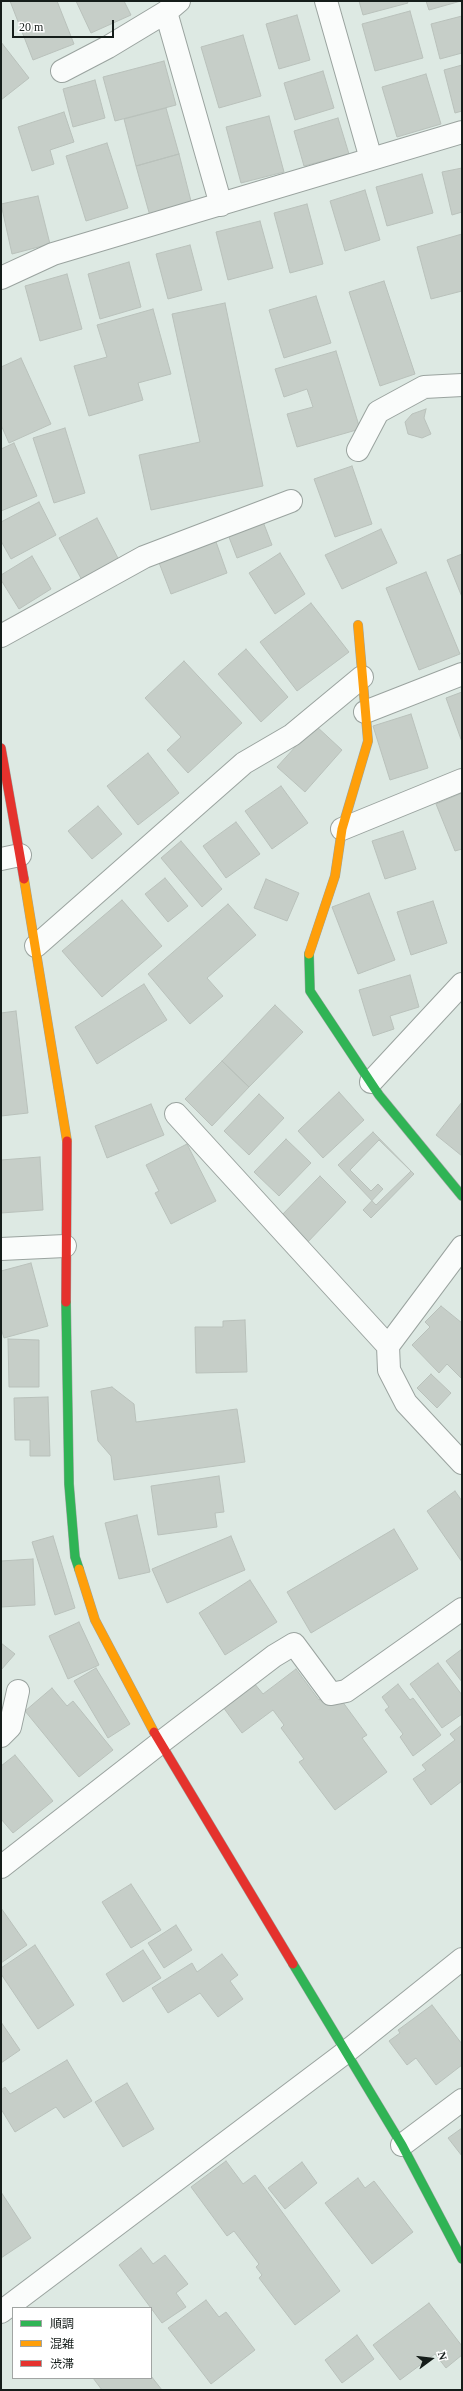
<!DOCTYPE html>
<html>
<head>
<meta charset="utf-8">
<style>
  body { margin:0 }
  #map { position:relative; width:463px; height:2391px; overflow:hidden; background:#dde9e3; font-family:"Times New Roman","Noto Sans JP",serif }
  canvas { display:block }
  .frame { position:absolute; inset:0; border:2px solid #151d1a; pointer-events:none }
  .legend { position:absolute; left:12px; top:2307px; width:140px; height:72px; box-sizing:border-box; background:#fff; border:1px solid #a1a5a3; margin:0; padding:5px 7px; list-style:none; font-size:12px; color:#151d1a }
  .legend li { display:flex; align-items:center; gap:8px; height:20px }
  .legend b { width:20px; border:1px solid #a1a5a3 }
  .north { position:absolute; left:411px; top:2339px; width:40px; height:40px; -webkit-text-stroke:3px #fff; paint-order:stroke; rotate:75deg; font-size:11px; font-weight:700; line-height:16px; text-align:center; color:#151d1a }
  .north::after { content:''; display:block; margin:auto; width:14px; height:18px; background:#151d1a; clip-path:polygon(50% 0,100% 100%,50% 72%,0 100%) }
  .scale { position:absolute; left:12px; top:20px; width:102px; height:18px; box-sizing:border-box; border:2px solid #151d1a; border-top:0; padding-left:5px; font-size:12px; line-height:14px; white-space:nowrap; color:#151d1a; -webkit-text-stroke:3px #fff; paint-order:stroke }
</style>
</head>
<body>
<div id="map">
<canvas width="463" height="2391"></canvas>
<div class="frame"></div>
<ul class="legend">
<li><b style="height:5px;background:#30b455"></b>順調</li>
<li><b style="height:5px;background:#ff9f0a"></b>混雑</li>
<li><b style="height:5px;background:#e5322d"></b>渋滞</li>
</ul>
<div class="north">N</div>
<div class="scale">20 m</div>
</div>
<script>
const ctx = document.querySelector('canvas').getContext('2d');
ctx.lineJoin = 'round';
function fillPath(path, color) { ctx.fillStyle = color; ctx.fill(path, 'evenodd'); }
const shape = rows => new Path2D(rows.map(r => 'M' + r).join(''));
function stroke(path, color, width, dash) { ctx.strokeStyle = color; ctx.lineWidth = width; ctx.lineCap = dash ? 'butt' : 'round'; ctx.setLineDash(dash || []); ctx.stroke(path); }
const building = shape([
  [10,1,57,1,74,44,33,60,10,1],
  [76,1,124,1,131,15,91,33,76,1],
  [359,1,407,1,408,3,363,15,359,1],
  [426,1,461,1,429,10,426,1],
  [410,11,423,58,375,71,362,24,410,11],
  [297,15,310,60,279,69,266,24,297,15],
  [462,16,462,53,440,59,431,24,462,16],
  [243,35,261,96,219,108,201,47,243,35],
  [1,42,29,78,1,100,1,42],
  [164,61,176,105,115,121,103,77,164,61],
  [462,65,462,111,455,113,444,70,462,65],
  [323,71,334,108,295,120,284,83,323,71],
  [426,74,441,124,397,137,382,87,426,74],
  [95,80,105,118,73,127,63,89,95,80],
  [166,108,179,154,136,166,124,119,166,108],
  [64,112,74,142,50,150,54,164,32,171,18,127,64,112],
  [269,116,284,172,241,183,226,127,269,116],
  [338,118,349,154,304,166,294,131,338,118],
  [107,143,128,208,86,221,66,156,107,143],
  [179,154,192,205,150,216,136,166,179,154],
  [462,168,462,212,452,215,442,172,462,168],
  [422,174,433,213,387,226,376,187,422,174],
  [365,190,380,240,345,251,330,201,365,190],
  [38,196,50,244,12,254,1,204,38,196],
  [307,204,323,264,290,273,274,213,307,204],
  [260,221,273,268,228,280,216,232,260,221],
  [462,234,462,291,431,299,417,247,462,234],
  [190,245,202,290,168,299,156,254,190,245],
  [129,262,141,307,100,319,88,274,129,262],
  [67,274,82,329,40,341,25,286,67,274],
  [384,281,415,374,380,386,349,292,384,281],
  [316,296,331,343,284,358,269,310,316,296],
  [225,303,263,486,151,510,139,455,200,442,172,314,225,303],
  [153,309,171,374,138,383,143,400,89,416,74,366,107,357,97,325,153,309],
  [336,351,360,429,297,447,287,414,313,407,307,389,284,397,275,369,336,351],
  [21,358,51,424,9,443,1,425,1,367,21,358],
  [426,409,424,418,431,434,422,438,408,434,405,422,412,414,426,409],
  [65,428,85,493,54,503,33,438,65,428],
  [14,443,37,496,1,511,1,449,14,443],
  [352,466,372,524,335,537,314,479,352,466],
  [39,502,56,535,11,559,1,541,1,522,39,502],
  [97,518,120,562,83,582,59,538,97,518],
  [262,519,272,545,237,558,227,532,262,519],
  [381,529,397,563,342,589,325,555,381,529],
  [215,539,227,573,171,594,158,560,215,539],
  [280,553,305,594,275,614,249,573,280,553],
  [462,554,462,597,447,560,462,554],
  [32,556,51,589,19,609,1,580,1,575,32,556],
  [426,572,460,654,419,670,386,588,426,572],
  [311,603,349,652,297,691,260,642,311,603],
  [246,649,288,697,261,722,218,674,246,649],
  [184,661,242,723,188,773,167,750,181,737,145,698,184,661],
  [462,692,462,742,446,698,462,692],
  [411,714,428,768,390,780,373,726,411,714],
  [315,725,342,750,305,792,277,767,315,725],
  [148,753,179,793,138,825,107,786,148,753],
  [281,786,308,823,272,849,245,811,281,786],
  [462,793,462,849,455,851,436,804,462,793],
  [98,806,122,834,92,859,68,831,98,806],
  [236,822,260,854,226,878,203,846,236,822],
  [403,831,416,869,385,879,372,841,403,831],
  [181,841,222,889,202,907,161,858,181,841],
  [165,878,188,906,168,922,145,894,165,878],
  [266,879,299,893,287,921,254,908,266,879],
  [369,893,395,960,358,974,332,907,369,893],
  [122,900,162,946,102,997,62,951,122,900],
  [433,901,447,943,411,955,397,912,433,901],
  [228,904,256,935,207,978,223,996,190,1024,148,974,228,904],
  [410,975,419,1007,390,1016,394,1029,373,1036,359,990,410,975],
  [144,984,167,1020,97,1064,75,1027,144,984],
  [275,1005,303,1032,249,1087,222,1061,275,1005],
  [16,1011,28,1113,1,1116,1,1013,16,1011],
  [222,1061,249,1087,212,1126,185,1099,222,1061],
  [339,1092,364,1120,323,1158,298,1131,339,1092],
  [259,1094,284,1118,249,1155,224,1131,259,1094],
  [462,1102,462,1156,436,1135,462,1102],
  [151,1104,164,1135,107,1158,95,1126,151,1104],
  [373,1132,411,1171,376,1205,338,1165,373,1132],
  [286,1139,311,1163,279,1196,254,1172,286,1139],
  [379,1140,414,1174,371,1218,363,1210,383,1189,378,1184,371,1191,350,1170,379,1140],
  [187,1144,216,1201,171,1224,155,1193,159,1191,146,1165,187,1144],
  [40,1157,43,1210,1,1213,1,1160,40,1157],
  [320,1176,346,1202,305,1245,278,1219,320,1176],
  [31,1263,48,1326,4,1338,1,1328,1,1271,31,1263],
  [441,1306,462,1323,461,1378,447,1364,439,1373,412,1345,430,1327,425,1322,441,1306],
  [245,1320,247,1372,196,1373,195,1327,223,1327,223,1321,245,1320],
  [8,1339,39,1340,39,1387,9,1387,8,1339],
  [431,1374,451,1393,437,1408,417,1388,431,1374],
  [112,1387,134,1404,136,1422,237,1409,245,1462,114,1480,111,1456,98,1441,91,1391,112,1387],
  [48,1397,50,1456,30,1456,30,1440,15,1440,14,1398,48,1397],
  [219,1476,224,1512,215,1513,217,1527,158,1535,151,1486,219,1476],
  [455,1491,462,1501,462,1562,427,1511,455,1491],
  [137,1515,150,1572,119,1579,105,1523,137,1515],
  [394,1529,418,1569,311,1633,287,1592,394,1529],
  [53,1536,75,1608,55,1615,32,1542,53,1536],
  [231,1536,245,1570,167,1603,152,1569,231,1536],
  [33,1559,35,1605,1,1607,1,1561,33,1559],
  [250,1580,277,1622,225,1655,199,1613,250,1580],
  [79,1622,99,1665,68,1679,49,1636,79,1622],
  [1,1643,15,1654,1,1670,1,1643],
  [462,1649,462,1682,446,1661,462,1649],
  [438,1663,462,1695,462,1714,442,1728,410,1684,438,1663],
  [96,1668,130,1724,108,1738,74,1681,96,1668],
  [296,1669,319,1700,328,1693,336,1704,342,1701,367,1735,362,1738,387,1772,335,1810,299,1762,304,1759,281,1728,284,1725,273,1710,242,1733,223,1707,254,1683,263,1694,296,1669],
  [398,1684,410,1700,413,1698,441,1735,413,1756,400,1737,403,1734,385,1710,389,1707,382,1697,398,1684],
  [52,1688,67,1706,73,1701,113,1750,79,1777,25,1711,52,1688],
  [462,1725,462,1781,431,1805,413,1779,426,1770,422,1765,455,1740,450,1734,462,1725],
  [15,1755,53,1801,13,1833,1,1819,1,1766,15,1755],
  [131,1884,161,1930,131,1948,102,1902,131,1884],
  [1,1908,27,1945,1,1963,1,1908],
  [176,1925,192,1950,164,1968,148,1943,176,1925],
  [35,1945,74,2005,38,2029,1,1974,1,1968,35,1945],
  [143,1950,161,1978,123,2002,106,1974,143,1950],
  [222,1954,238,1975,230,1981,243,1999,218,2017,200,1993,168,2013,152,1988,192,1963,197,1972,222,1954],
  [432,2005,462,2044,462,2065,436,2085,416,2058,407,2065,389,2041,400,2033,398,2030,432,2005],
  [1,2022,20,2050,1,2063,1,2022],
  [67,2060,92,2101,64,2118,56,2107,15,2132,1,2109,1,2090,5,2087,10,2094,67,2060],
  [127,2083,154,2129,123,2147,95,2102,127,2083],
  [462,2128,462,2156,448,2138,462,2128],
  [226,2161,243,2184,255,2175,340,2291,295,2325,259,2278,262,2275,256,2267,259,2264,234,2231,227,2236,191,2187,226,2161],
  [302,2162,317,2183,285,2209,268,2188,302,2162],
  [358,2178,365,2188,374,2181,413,2232,372,2264,325,2203,358,2178],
  [1,2192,31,2238,1,2258,1,2192],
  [141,2248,153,2264,165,2255,188,2284,176,2293,186,2307,162,2323,119,2265,141,2248],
  [206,2300,219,2317,226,2312,255,2350,211,2384,168,2328,206,2300],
  [429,2303,462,2346,462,2355,446,2368,435,2354,400,2380,373,2345,429,2303],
  [357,2335,374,2359,342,2383,325,2360,357,2335],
  [151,2376,162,2390,102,2390,93,2378,151,2376]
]);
fillPath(building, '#c6cec8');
stroke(building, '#b9c1bb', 1);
const street = shape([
  [326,1,371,159],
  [166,12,221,205],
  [62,71,108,47,166,12,179,1],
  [1,278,53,254,462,132],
  [358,450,378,412,424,387,462,385],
  [1,636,144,557,291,501],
  [365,712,462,674],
  [342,829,462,780],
  [1,859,20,855],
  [36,946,244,763,292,735,362,677],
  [371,1082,462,984],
  [176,1114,388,1346],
  [462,1247,388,1346,389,1370,406,1403,462,1463],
  [1,1249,65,1246],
  [1,1736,10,1727,18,1691],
  [1,1867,160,1743,274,1656,294,1644,331,1694,346,1691,462,1609],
  [402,2145,462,2100],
  [1,2312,346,2052,462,1959]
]);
const fast = shape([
  [309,954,310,991,379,1095,462,1196],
  [66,1302,69,1484,75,1557,79,1569],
  [293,1964,402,2145,462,2259]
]);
const slow = shape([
  [24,879,67,1141],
  [309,954,335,876,342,829,368,741,358,625],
  [79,1569,95,1620,154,1732]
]);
const jam = shape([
  [1,748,24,879],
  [66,1302,67,1141],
  [154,1732,293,1964]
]);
stroke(street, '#9aa39f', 24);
stroke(fast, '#9aa39f', 10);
stroke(slow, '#9aa39f', 10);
stroke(jam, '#9aa39f', 10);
stroke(street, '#fafcfb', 22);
stroke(fast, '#30b455', 9);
stroke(slow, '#ff9f0a', 9);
stroke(jam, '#e5322d', 9);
</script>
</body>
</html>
